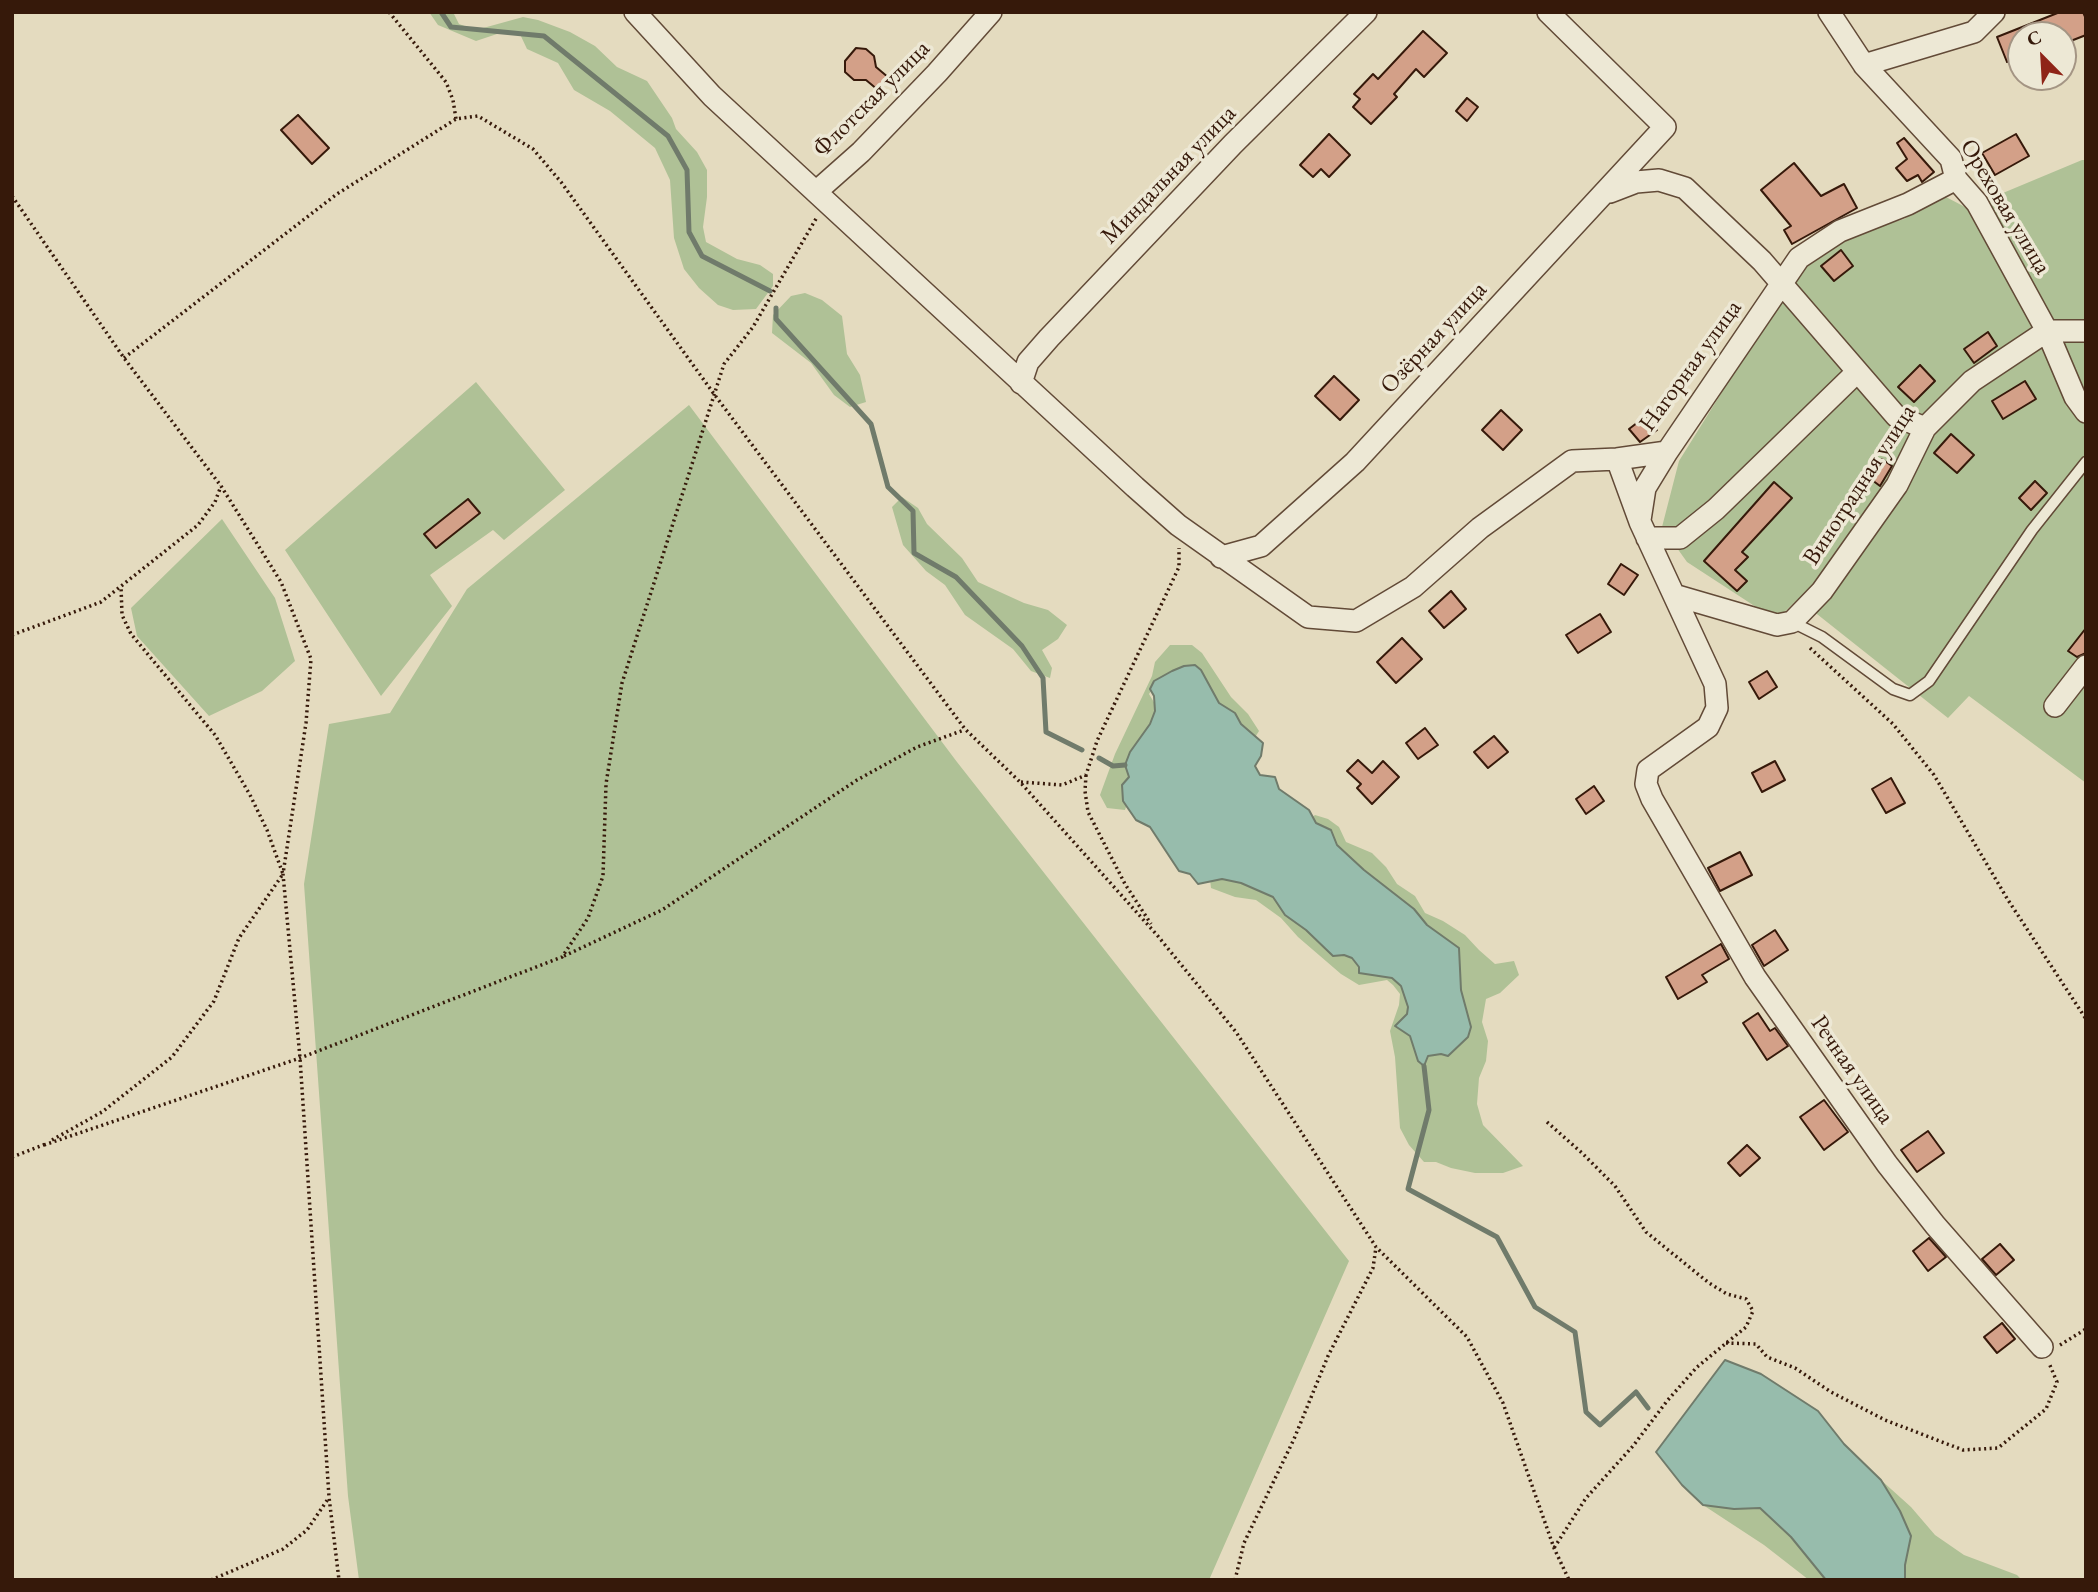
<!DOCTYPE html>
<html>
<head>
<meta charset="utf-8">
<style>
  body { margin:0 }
  #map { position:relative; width:2098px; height:1592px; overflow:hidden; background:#e4dbbf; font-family:"EB Garamond",serif }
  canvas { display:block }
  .frame { position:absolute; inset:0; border:14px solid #36190a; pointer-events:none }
  .north { position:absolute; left:2007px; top:21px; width:70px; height:70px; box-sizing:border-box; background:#ede8d5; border:2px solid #a49584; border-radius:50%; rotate:336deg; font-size:19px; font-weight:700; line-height:28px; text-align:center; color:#36190a }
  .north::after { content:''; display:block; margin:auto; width:24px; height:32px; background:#8f2418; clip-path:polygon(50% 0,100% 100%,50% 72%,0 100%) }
</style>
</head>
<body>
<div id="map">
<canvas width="2098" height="1592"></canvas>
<div class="frame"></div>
<div class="north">С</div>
</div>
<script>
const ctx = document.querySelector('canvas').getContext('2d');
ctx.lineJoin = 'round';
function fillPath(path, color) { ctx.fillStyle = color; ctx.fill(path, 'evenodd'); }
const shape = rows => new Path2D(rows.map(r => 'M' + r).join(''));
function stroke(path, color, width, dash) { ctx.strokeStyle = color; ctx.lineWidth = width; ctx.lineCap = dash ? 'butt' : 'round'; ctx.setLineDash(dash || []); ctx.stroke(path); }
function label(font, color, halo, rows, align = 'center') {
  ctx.font = font + ' "EB Garamond",serif'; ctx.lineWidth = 7; ctx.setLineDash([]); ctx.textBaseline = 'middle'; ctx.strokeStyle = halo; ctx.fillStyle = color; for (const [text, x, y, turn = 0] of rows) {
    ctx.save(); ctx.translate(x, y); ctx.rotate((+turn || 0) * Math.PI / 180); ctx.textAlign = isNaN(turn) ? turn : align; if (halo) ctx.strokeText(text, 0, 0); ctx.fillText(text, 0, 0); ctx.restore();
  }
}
fillPath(shape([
  [429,12,453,12,459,24,476,30,523,17,538,20,570,32,595,46,617,67,647,81,672,118,676,129,697,152,707,170,707,197,703,227,706,242,737,259,760,265,773,274,773,286,756,309,733,310,718,305,699,288,684,269,674,238,670,180,655,148,610,111,574,90,558,63,527,49,519,32,500,33,476,41,438,25],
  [2082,160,2086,160,2086,783,1969,696,1948,718,1798,599,1776,620,1687,562,1662,527,1679,461,1793,278,1837,240,1904,219,1944,196,1967,208],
  [805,293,822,300,842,316,847,354,860,375,866,402,850,407,834,395,811,363,772,333,773,315,791,296],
  [476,382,565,490,504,540,493,530,430,575,452,606,381,696,285,550],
  [689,405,957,762,1349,1261,1209,1580,359,1580,348,1496,304,884,329,724,390,713,467,589],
  [902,497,918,508,927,524,962,558,978,582,1024,603,1048,610,1067,625,1058,639,1042,650,1052,668,1050,678,1031,671,1013,649,965,615,945,585,926,571,903,545,892,507],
  [222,519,275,598,295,661,262,691,209,716,137,636,131,608],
  [1170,645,1192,645,1202,653,1231,697,1248,714,1259,731,1254,739,1157,682,1149,694,1158,709,1125,810,1107,808,1100,795,1115,754,1152,676,1155,662],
  [1315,815,1328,819,1339,827,1346,842,1372,853,1386,867,1397,884,1415,896,1425,913,1443,921,1465,935,1479,950,1495,964,1514,961,1519,975,1500,993,1486,999,1482,1022,1488,1041,1486,1061,1479,1078,1477,1104,1483,1125,1523,1166,1503,1173,1475,1173,1451,1168,1436,1162,1424,1162,1409,1145,1400,1128,1395,1057,1390,1031,1399,1005,1400,994,1393,985,1387,980,1359,985,1341,974,1298,937,1281,918,1256,900,1235,897,1211,888,1210,879,1226,874,1269,887,1295,916,1332,938,1335,951,1358,952,1368,966,1383,968,1407,981,1418,991,1426,1005,1415,1035,1428,1046,1448,1048,1459,1031,1461,1017,1452,1015,1442,1016,1437,1006,1440,989,1431,952,1413,930,1419,924,1414,912,1370,884,1338,849,1327,832,1309,820],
  [1881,1480,1911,1507,1935,1535,1964,1555,2017,1575,2022,1580,1887,1580,1900,1511],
  [1703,1505,1734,1509,1760,1507,1809,1528,1835,1580,1809,1580,1764,1545]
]), '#afc196');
const water = shape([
  [1195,665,1201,670,1219,703,1235,713,1241,724,1263,743,1261,756,1255,766,1260,775,1275,777,1279,789,1309,810,1316,823,1331,830,1337,845,1364,870,1414,909,1427,925,1459,948,1461,990,1471,1027,1468,1037,1448,1056,1441,1054,1428,1056,1424,1066,1418,1061,1410,1036,1395,1026,1407,1014,1408,1007,1401,986,1392,978,1359,973,1359,967,1352,958,1344,955,1333,956,1306,930,1285,915,1273,897,1241,883,1222,879,1198,884,1190,874,1179,871,1150,827,1136,820,1123,801,1122,785,1129,777,1125,765,1130,752,1150,724,1155,711,1154,696,1150,689,1154,681,1172,671,1184,666,1195,665],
  [1725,1360,1761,1374,1818,1411,1844,1444,1881,1480,1900,1511,1911,1536,1905,1565,1905,1580,1826,1580,1791,1537,1760,1508,1734,1509,1703,1505,1682,1485,1656,1452,1725,1360]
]);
fillPath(water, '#97bcac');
stroke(water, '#707b6b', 2);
stroke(shape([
  [441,12,451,27,544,36,668,136,687,170,689,232,702,256,770,291],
  [776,308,776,319,871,424,888,487,913,511,914,553,956,577,1022,646,1043,678,1046,732,1082,750],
  [1099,758,1113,766,1125,765],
  [1424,1066,1429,1110,1408,1189,1497,1237,1535,1307,1575,1332,1586,1412,1600,1425,1636,1392,1648,1408]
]), '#707b6b', 5);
const building = shape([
  [2060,12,2083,12,2086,19,2086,35,2063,44,2063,35,2021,35,2021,56,2007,62,1997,37,2060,12],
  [1423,31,1447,53,1424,77,1416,69,1394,94,1397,97,1371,124,1353,107,1360,99,1354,94,1373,74,1378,79,1423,31],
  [856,48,866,49,874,56,876,67,889,78,878,90,866,80,854,80,845,72,845,61,856,48],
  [1467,98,1478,107,1467,121,1456,111,1467,98],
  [298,115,329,148,312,164,281,130,298,115],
  [1329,134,1350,155,1329,177,1321,169,1313,177,1300,165,1329,134],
  [2016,134,2029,156,1995,175,1982,153,2016,134],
  [1904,138,1934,172,1922,182,1918,175,1907,181,1896,168,1907,159,1897,143,1904,138],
  [1794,163,1821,196,1844,184,1857,208,1792,244,1784,230,1791,226,1761,190,1794,163],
  [1841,250,1853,266,1834,281,1821,266,1841,250],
  [1988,332,1997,346,1974,363,1964,349,1988,332],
  [1920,365,1935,381,1914,402,1898,387,1920,365],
  [1334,376,1359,400,1340,420,1315,396,1334,376],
  [2025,381,2036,399,2003,419,1992,401,2025,381],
  [1501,410,1522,430,1503,450,1482,430,1501,410],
  [1646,416,1657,430,1640,442,1629,429,1646,416],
  [1951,434,1974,455,1957,473,1934,453,1951,434],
  [1882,459,1892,466,1880,486,1868,477,1882,459],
  [2035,481,2047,493,2031,510,2019,498,2035,481],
  [1774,482,1792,498,1742,552,1748,557,1735,570,1747,581,1737,591,1704,561,1774,482],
  [468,499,480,513,436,548,424,534,468,499],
  [1621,564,1638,575,1624,595,1608,584,1621,564],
  [1451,591,1466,609,1444,628,1429,611,1451,591],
  [1600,614,1611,632,1578,653,1566,635,1600,614],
  [2086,628,2086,653,2077,657,2068,651,2086,628],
  [1402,638,1422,659,1396,683,1377,662,1402,638],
  [1767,671,1777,687,1759,699,1749,682,1767,671],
  [1425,728,1438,745,1418,759,1406,743,1425,728],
  [1494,736,1508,752,1488,768,1474,752,1494,736],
  [1358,760,1372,773,1383,761,1399,777,1372,804,1357,788,1361,784,1347,771,1358,760],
  [1775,761,1785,780,1762,792,1752,773,1775,761],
  [1891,778,1905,803,1886,813,1872,789,1891,778],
  [1594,786,1604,801,1586,814,1576,799,1594,786],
  [1740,852,1752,875,1720,891,1708,868,1740,852],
  [1775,930,1788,950,1764,966,1752,945,1775,930],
  [1721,944,1729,959,1702,975,1707,982,1678,999,1666,977,1721,944],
  [1758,1013,1770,1031,1775,1028,1788,1046,1767,1060,1743,1023,1758,1013],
  [1824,1100,1848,1132,1824,1150,1800,1117,1824,1100],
  [1928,1131,1944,1153,1917,1172,1901,1150,1928,1131],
  [1747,1145,1760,1158,1740,1176,1728,1163,1747,1145],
  [1929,1238,1946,1257,1928,1271,1913,1251,1929,1238],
  [2000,1244,2014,1260,1996,1275,1982,1259,2000,1244],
  [2002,1323,2015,1339,1997,1353,1984,1337,2002,1323]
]);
fillPath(building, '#d3a088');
stroke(building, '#36190a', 2);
const service = shape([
  [1792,622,1822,637,1893,689,1910,695,1929,681,2032,530,2086,462]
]);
const minor = shape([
  [635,12,712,96,1135,487,1178,525,1308,617,1356,621,1413,587,1480,528,1572,461,1617,459,1667,452,1799,258,1840,231,1908,204,1956,179],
  [1829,12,1864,65,1951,159,1956,179,1977,203,2047,331,2075,397,2086,412],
  [1864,65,1974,32,1994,12],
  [817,191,861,152,937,73,991,12],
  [1610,192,1636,182,1659,180,1685,188,1762,261,1896,416,1925,428],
  [1021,383,1028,362,1049,338,1233,144,1366,12],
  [1617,459,1640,522,1715,684,1717,708,1708,727,1648,770,1646,784,1652,799,1755,977,1887,1164,1935,1225,2042,1347],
  [1640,520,1645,488,1667,452],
  [1647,538,1680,538,1716,509,1857,372],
  [1221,557,1261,546,1355,462,1665,127,1548,12],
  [1674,595,1777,625,1792,622,1822,591,1897,485,1925,428,1972,381,2047,331,2086,331],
  [2055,706,2086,666]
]);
stroke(service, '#624a37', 13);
stroke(minor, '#624a37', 24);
stroke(shape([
  [389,12,446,82,453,100,456,119],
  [12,196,124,358,221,486,281,582,311,659,306,723,283,874,300,1058,329,1497,339,1580],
  [124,358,337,194,456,119,478,116,533,149,561,182,714,394,965,729,1020,782,1157,935,1236,1032,1376,1247,1467,1337,1503,1403,1554,1548,1569,1580],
  [12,635,101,602,198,525,215,502,221,486],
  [1810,648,1893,724,1934,775,2008,900,2086,1019],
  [1086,775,1085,791,1088,812,1125,884,1151,924],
  [1021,782,1062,785,1086,775,1097,741,1179,567,1179,548],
  [564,956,662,910,857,780,917,747,964,730],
  [1547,1122,1582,1153,1615,1186,1646,1232,1709,1283,1727,1294,1746,1299,1753,1311,1746,1327,1697,1367,1667,1401,1633,1446,1586,1498,1554,1548],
  [52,1140,102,1112,172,1057,214,1001,239,938,283,874,267,830,250,795,215,735,131,634,122,615,121,586],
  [44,1145,300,1058,562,957,588,918,603,876,606,784,622,683,724,364,753,327,817,217],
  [12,1157,46,1144],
  [1726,1343,1756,1344,1767,1357,1795,1368,1831,1392,1885,1420,1963,1450,1998,1448,2046,1409,2057,1382,2049,1363],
  [2060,1345,2086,1329],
  [211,1580,283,1549,307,1530,328,1499],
  [1235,1580,1244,1543,1294,1439,1328,1356,1373,1268,1376,1247]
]), '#36190a', 3.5, [2, 3.5]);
stroke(service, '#ede8d5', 10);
stroke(minor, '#ede8d5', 21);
label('24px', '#36190a', '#ede8d5', [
  ["Флотская улица",872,99,-45],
  ["Миндальная улица",1169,175,-46],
  ["Ореховая улица",2005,207,59],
  ["Озёрная улица",1434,338,-47],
  ["Нагорная улица",1691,366,-54],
  ["Виноградная улица",1860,485,-57],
  ["Речная улица",1852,1070,55]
]);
</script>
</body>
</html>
